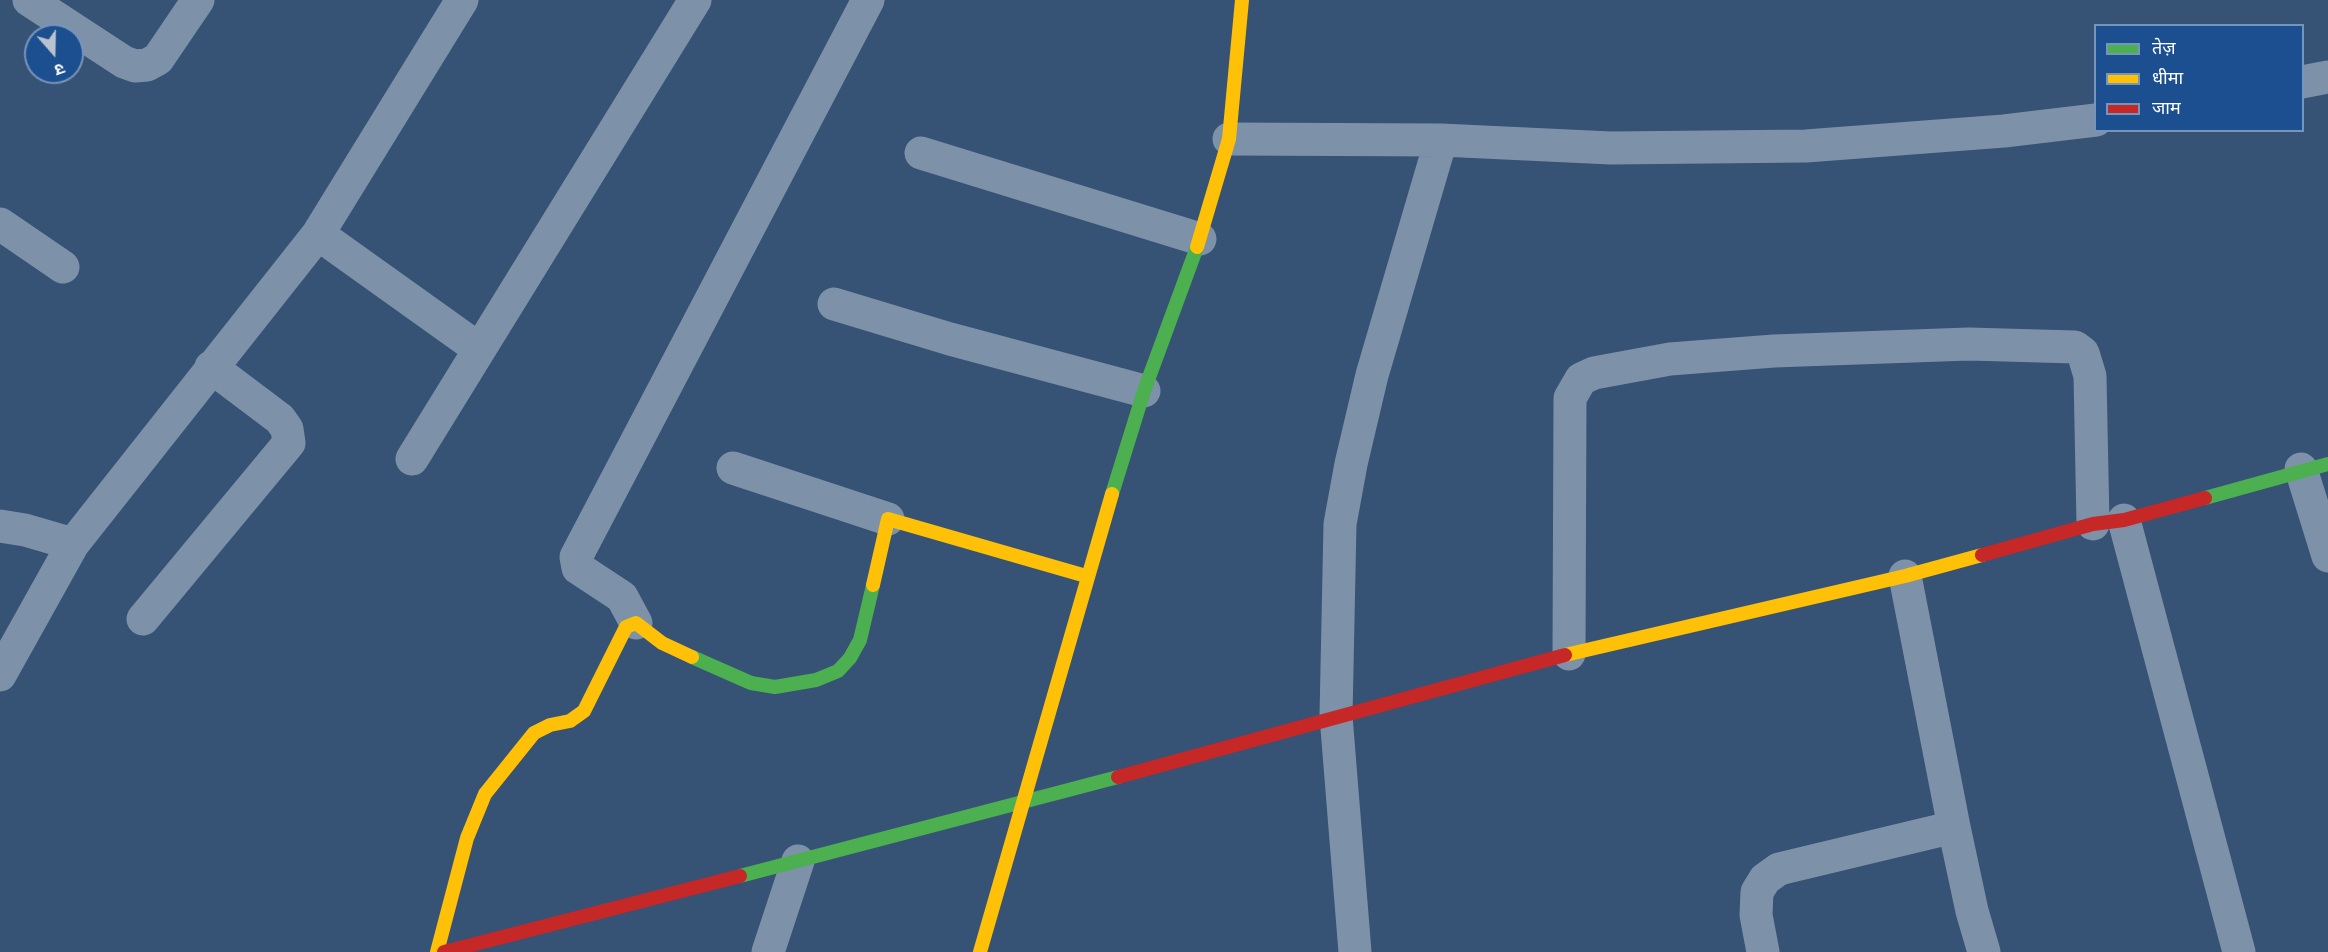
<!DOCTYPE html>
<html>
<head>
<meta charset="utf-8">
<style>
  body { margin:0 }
  #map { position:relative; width:2328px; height:952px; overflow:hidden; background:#365274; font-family:"Work Sans","Noto Sans Devanagari",sans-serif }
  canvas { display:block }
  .legend { position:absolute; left:2094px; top:24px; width:210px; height:108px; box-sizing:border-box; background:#1b4f8f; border:2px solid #7695bc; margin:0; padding:8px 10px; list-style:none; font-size:18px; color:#fff }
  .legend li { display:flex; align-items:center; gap:12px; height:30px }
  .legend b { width:30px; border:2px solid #7695bc }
  .north { position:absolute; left:24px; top:24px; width:60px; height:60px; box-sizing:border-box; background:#1b4f8f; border:2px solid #7695bc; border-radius:50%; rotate:160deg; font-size:16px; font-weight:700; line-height:24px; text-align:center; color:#fff }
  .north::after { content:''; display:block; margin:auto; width:21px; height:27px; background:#b9c2ce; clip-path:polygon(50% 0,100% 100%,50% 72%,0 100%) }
</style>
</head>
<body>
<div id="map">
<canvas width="2328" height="952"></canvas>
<ul class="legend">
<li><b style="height:8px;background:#4caf50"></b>तेज़</li>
<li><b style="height:8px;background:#ffc107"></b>धीमा</li>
<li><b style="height:8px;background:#c62828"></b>जाम</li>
</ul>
<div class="north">उ</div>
</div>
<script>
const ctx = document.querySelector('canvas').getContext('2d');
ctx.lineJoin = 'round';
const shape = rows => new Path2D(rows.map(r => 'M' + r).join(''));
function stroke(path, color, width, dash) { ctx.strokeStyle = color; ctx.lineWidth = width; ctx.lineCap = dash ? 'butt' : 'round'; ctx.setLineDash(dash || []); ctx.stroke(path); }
stroke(shape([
  [29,0,124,62,135,66,147,65,158,59,198,0],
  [2302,82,2328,77],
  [1229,139,1441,140,1611,148,1806,146,2004,131,2096,120],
  [921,153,1200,239],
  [0,224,63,267],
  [318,234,479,349],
  [834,304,950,339,1144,391],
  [412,459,695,0],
  [733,468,888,519],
  [2301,469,2328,556],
  [2124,520,2239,952],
  [0,526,25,530,73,544],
  [1905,576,1954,827,1972,911,1984,952],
  [143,619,289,443,287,429,280,419,211,367],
  [636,623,622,597,578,568,576,557,868,0],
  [1569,654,1570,398,1581,379,1594,373,1670,359,1774,351,1969,344,2075,347,2083,353,2090,376,2093,524],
  [0,675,73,544,318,234,462,0],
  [768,952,798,861],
  [1355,952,1336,716,1340,524,1351,464,1372,375,1441,140],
  [1763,952,1756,915,1757,892,1765,879,1779,869,1954,827]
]), '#7d92a8', 33);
stroke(shape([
  [1112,494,1144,391,1197,247],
  [2205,498,2328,464],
  [692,657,751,683,775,687,816,680,838,671,850,658,860,640,873,585],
  [740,876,1118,777]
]), '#4caf50', 14);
stroke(shape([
  [1197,247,1229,139,1242,0],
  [873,585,888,519,1086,576],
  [1565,655,1905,576,1982,555],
  [437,952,467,838,485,794,534,733,550,725,570,721,584,711,626,627,636,623,662,643,692,657],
  [980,952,1112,494]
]), '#ffc107', 14);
stroke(shape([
  [1982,555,2093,524,2124,520,2205,498],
  [1118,777,1565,655],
  [444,952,740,876]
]), '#c62828', 14);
</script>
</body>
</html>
